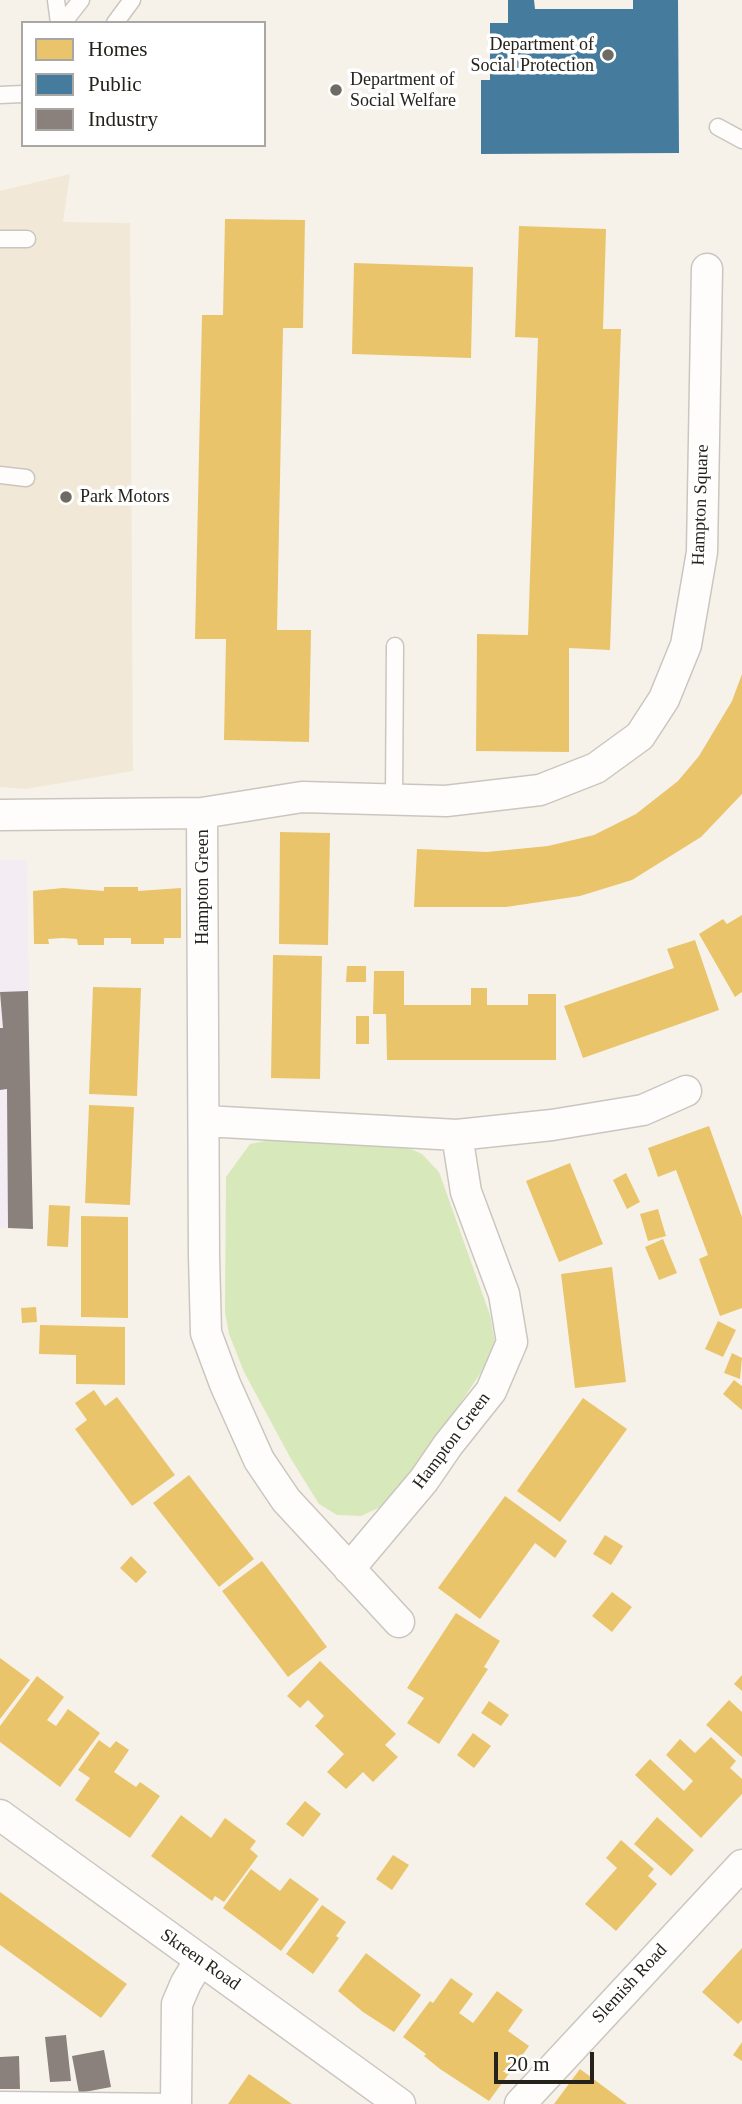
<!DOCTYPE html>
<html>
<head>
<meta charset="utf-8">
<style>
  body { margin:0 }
  #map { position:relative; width:742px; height:2104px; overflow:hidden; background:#f7f2e9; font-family:"Times New Roman",serif }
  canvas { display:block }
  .legend { position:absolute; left:21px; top:21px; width:245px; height:126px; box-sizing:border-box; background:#fff; border:2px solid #a8a7a4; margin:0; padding:9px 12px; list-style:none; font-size:21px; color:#25221c }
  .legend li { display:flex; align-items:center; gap:14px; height:35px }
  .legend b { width:35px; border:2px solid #a8a7a4 }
  .scale { position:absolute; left:494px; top:2052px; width:100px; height:32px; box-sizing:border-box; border:4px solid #25221c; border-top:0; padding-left:9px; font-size:21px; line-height:24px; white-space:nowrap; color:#25221c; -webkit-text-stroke:5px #fff; paint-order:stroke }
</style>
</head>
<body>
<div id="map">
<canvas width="742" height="2104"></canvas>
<ul class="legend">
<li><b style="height:19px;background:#e9c46a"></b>Homes</li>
<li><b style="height:19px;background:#457b9d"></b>Public</li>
<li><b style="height:19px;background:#8a817c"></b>Industry</li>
</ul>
<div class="scale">20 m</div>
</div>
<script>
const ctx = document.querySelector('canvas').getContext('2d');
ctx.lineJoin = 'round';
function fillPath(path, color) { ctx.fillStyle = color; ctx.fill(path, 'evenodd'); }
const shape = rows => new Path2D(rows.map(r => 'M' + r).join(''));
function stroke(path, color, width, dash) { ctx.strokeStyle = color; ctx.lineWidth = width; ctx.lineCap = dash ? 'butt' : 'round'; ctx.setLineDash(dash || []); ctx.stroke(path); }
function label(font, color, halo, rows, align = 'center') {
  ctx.font = font + ' "Times New Roman",serif'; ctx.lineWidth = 7; ctx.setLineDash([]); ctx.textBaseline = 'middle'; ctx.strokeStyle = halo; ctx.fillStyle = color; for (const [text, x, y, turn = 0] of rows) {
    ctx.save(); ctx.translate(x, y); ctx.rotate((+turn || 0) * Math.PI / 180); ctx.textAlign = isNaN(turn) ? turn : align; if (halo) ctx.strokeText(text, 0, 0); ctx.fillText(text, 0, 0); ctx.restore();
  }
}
fillPath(shape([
  [70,174,63,222,130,223,133,771,26,789,0,787,0,191]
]), '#f1e8d7');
fillPath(shape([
  [0,860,27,860,33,1229,0,1228]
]), '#f3ecf3');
fillPath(shape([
  [275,1139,398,1143,422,1154,439,1172,490,1315,495,1342,486,1365,414,1472,385,1505,361,1516,337,1515,319,1504,291,1459,244,1372,229,1334,225,1312,226,1177,250,1144]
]), '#d7e8ba');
fillPath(shape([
  [225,219,305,220,303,328,283,328,277,630,311,630,309,742,224,740,226,639,195,639,202,315,223,315],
  [519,226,606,229,603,329,621,329,610,650,569,648,569,752,476,751,477,634,528,635,538,338,515,337],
  [354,263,473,267,471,358,352,354],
  [742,674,742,794,701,837,632,880,580,896,506,907,414,907,417,849,487,852,548,846,594,835,636,814,678,781,699,756,732,701],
  [280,832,330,833,328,945,279,944],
  [104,887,138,887,138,891,181,888,181,938,164,938,164,944,131,944,131,938,104,938,104,945,78,945,77,939,63,938,48,939,49,944,34,944,33,891,63,888,104,891],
  [742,915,742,992,735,997,699,934,723,919,727,924],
  [695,940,719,1010,583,1058,564,1006,674,968,667,949],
  [273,955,322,956,320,1079,271,1078],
  [347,966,366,966,366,982,346,982],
  [374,971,404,971,404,1005,471,1005,471,988,487,988,487,1005,528,1005,528,994,556,994,556,1060,387,1060,386,1014,373,1014],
  [93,987,141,988,137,1096,89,1094],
  [356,1016,369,1016,369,1044,356,1044],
  [89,1105,134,1107,130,1205,85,1203],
  [709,1126,742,1217,742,1308,720,1316,699,1259,708,1255,676,1170,658,1177,648,1148],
  [570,1163,603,1244,559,1262,526,1181],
  [626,1173,640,1202,627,1209,613,1180],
  [49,1205,70,1206,68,1247,47,1246],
  [658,1209,666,1236,648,1241,640,1214],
  [81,1216,128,1217,128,1318,81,1317],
  [663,1239,677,1273,659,1280,645,1247],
  [612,1267,626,1382,575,1388,561,1274],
  [36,1307,37,1322,22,1323,21,1308],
  [718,1321,736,1330,723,1357,705,1349],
  [40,1325,125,1327,125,1385,76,1384,76,1355,39,1354],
  [732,1353,742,1358,740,1379,724,1373],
  [734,1380,742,1386,742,1410,723,1394],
  [94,1390,105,1406,117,1397,175,1475,132,1506,75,1429,87,1420,75,1403],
  [583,1398,627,1429,560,1522,517,1491],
  [189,1475,254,1559,219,1587,153,1503],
  [505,1496,567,1541,555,1558,535,1543,480,1619,438,1588],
  [605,1535,623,1546,611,1565,593,1554],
  [131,1556,147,1572,136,1583,120,1568],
  [262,1561,327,1647,288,1677,222,1591],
  [612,1592,632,1607,612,1632,592,1616],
  [456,1613,500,1641,484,1667,488,1669,439,1744,407,1723,424,1698,407,1688],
  [0,1658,30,1680,0,1719],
  [320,1661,396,1734,385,1745,398,1757,373,1782,363,1772,346,1789,327,1772,344,1754,315,1726,324,1716,308,1700,300,1708,287,1696],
  [742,1675,742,1691,734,1684],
  [37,1676,64,1697,47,1720,56,1726,68,1709,100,1733,60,1787,0,1742,0,1726],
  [729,1700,742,1712,742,1757,706,1725],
  [489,1701,509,1715,501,1726,481,1713],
  [473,1733,491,1746,474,1768,457,1755],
  [711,1737,736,1761,730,1768,742,1779,742,1794,701,1838,635,1775,650,1759,684,1791,693,1781,666,1755,680,1739,695,1753],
  [99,1740,110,1748,116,1741,129,1750,114,1772,136,1787,140,1782,160,1796,130,1838,75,1800,90,1778,78,1770],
  [305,1801,321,1814,303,1837,286,1824],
  [181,1815,211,1838,225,1818,256,1841,250,1849,258,1856,224,1902,215,1896,212,1901,151,1856],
  [657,1817,694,1850,671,1876,634,1844],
  [621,1840,654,1869,648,1876,657,1884,616,1931,585,1904,617,1868,606,1858],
  [393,1855,409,1865,392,1890,376,1879],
  [251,1869,280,1891,290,1878,319,1899,281,1951,223,1908],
  [0,1892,127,1984,101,2018,0,1945],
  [322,1905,346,1922,336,1936,339,1938,313,1974,286,1954],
  [742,1948,742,2020,738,2024,702,1992],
  [366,1953,421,1995,394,2032,363,2012,338,1991],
  [451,1978,473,1994,459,2013,473,2023,497,1991,523,2010,508,2031,529,2046,489,2101,440,2069,424,2056,426,2054,403,2037,430,2001,433,2003],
  [742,2042,742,2061,733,2055],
  [580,2069,627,2104,554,2104],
  [249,2074,292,2104,228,2104]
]), '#e9c46a');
fillPath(shape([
  [508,0,534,0,535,9,633,9,633,0,678,0,679,153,481,154,481,80,490,80,490,23,508,23]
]), '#457b9d');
fillPath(shape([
  [28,991,33,1229,8,1228,7,1089,0,1090,0,1028,3,1028,0,992],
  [66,2035,71,2081,50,2082,45,2037],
  [104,2050,111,2087,79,2093,72,2056],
  [19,2056,20,2089,0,2089,0,2057]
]), '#8a817c');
const lane = shape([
  [56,0,59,23],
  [63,23,81,0],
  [115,23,132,0],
  [0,95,23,94],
  [718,127,742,140],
  [0,239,27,239],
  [0,475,26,478],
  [394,800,395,646],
  [0,2100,175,2102]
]);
const street = shape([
  [202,813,204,1256,206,1333,225,1384,259,1460,286,1500,399,1622],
  [0,815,202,813,302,797,446,801,540,790,596,768,640,736,664,699,686,645,702,552,707,269],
  [205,1121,457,1135,552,1125,643,1110,686,1091],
  [349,1569,424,1480,448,1445,491,1391,512,1342,504,1294,466,1192,457,1135],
  [0,1815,400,2104],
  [176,2104,177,2004,186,1983,200,1960],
  [520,2104,742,1865]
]);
stroke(lane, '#cac6bf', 19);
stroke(street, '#cac6bf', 33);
stroke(lane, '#fefdfc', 16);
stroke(street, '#fefdfc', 30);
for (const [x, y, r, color] of [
  [608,55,7,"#6e6b64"],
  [336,90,7,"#6e6b64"],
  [66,497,7,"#6e6b64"]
]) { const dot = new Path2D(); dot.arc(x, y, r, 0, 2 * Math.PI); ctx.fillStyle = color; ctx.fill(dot); stroke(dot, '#fff', 2.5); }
label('18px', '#25221c', '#fff', [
  ["Department of",594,45,"right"],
  ["Social Protection",594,66,"right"],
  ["Department of",350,80],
  ["Social Welfare",350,101],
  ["Park Motors",80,497]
], 'left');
label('18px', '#25221c', '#fff', [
  ["Hampton Square",701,505,-88],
  ["Hampton Green",203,887,-90],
  ["Hampton Green",452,1441,-53],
  ["Skreen Road",200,1960,35],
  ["Slemish Road",630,1984,-47]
]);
</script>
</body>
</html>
